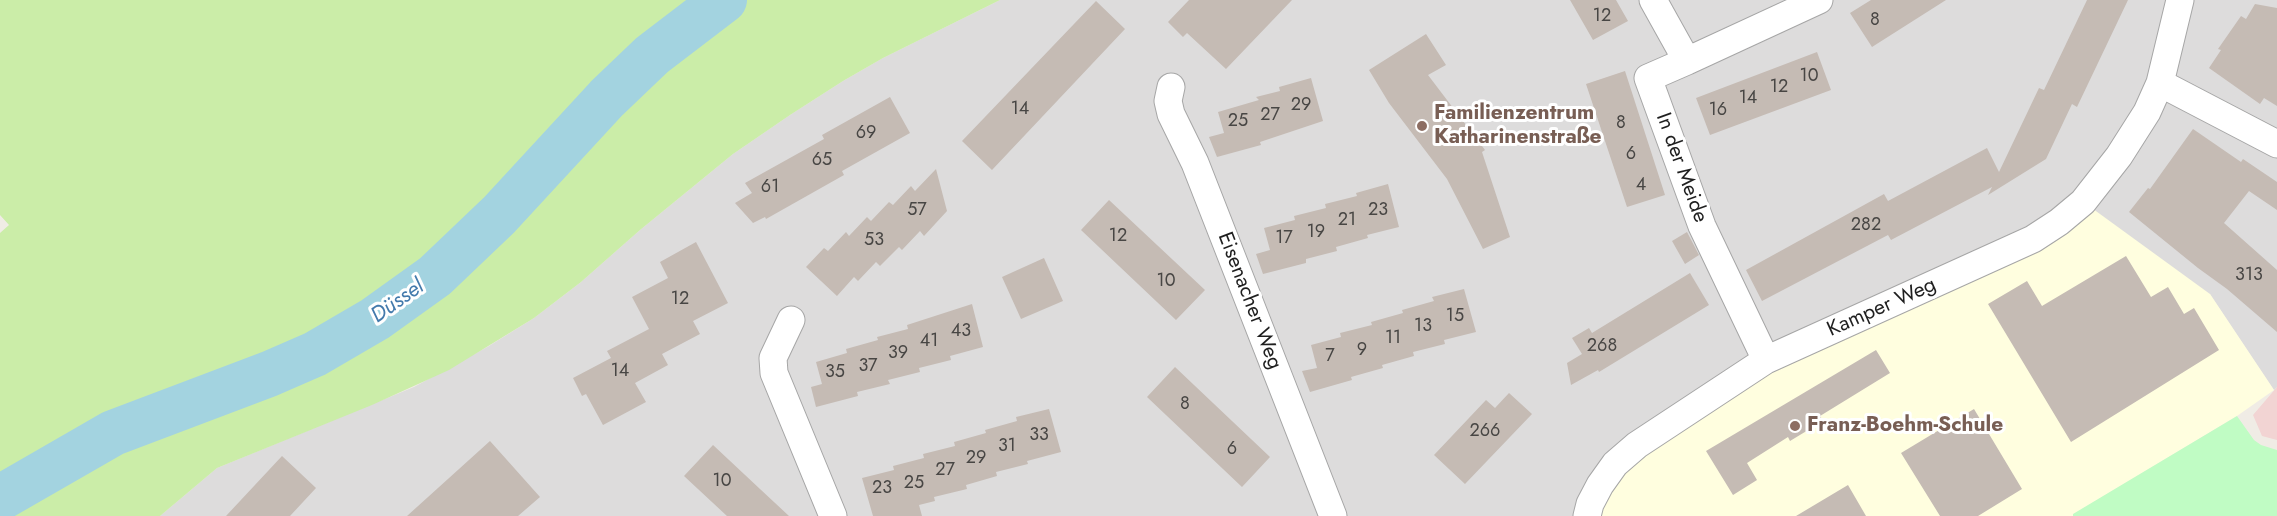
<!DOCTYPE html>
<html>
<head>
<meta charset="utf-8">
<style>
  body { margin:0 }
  canvas { display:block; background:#f0ece5 }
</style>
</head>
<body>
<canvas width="2277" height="516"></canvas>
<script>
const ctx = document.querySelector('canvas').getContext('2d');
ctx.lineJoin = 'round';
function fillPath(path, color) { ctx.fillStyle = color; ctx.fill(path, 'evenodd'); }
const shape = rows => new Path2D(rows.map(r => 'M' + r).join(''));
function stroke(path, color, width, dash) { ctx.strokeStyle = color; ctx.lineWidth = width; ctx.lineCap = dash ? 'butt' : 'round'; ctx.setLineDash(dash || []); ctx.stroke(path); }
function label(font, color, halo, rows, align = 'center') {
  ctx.font = font + ' Jost,sans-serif'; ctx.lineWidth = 6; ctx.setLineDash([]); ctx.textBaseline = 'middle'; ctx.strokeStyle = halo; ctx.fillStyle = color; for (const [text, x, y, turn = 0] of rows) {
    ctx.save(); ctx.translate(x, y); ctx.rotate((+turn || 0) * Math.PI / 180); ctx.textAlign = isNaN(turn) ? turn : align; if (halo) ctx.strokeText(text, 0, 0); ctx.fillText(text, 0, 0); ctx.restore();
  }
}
fillPath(shape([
  [1000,0,2277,0,2277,387,2274,390,2210,294,1586,516,160,516,217,468,414,387,489,346,534,318,581,282,640,230,733,154,790,115,843,81,883,58]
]), '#dddcdc');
fillPath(shape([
  [2277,387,2277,440,2262,436,2253,415]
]), '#f2d4d3');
fillPath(shape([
  [2089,206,2210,294,2274,390,2237,416,2074,514,2073,516,1591,516,1616,466,1768,362]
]), '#fffedf');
fillPath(shape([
  [0,0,720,0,701,12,634,67,496,213,432,272,375,316,288,361,107,432,0,492,0,233,9,225,0,215],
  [729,0,1000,0,883,58,843,81,790,115,733,154,640,230,581,282,534,318,449,370,372,405,217,468,160,516,0,516,0,513,101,452,297,366,361,331,441,276,538,179,619,91,664,49]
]), '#cbeda8');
fillPath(shape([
  [2237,416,2254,440,2261,445,2277,450,2277,516,2073,516,2073,514]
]), '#c0fcc4');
stroke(shape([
  [0,498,113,433,269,374,315,354,375,319,435,276,499,215,607,98,652,55,724,0]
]), '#a3d3e0', 46);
fillPath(shape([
  [1189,0,1292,0,1226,69,1187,33,1183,37,1168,22],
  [1570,0,1616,0,1628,21,1593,40],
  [1871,0,1946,0,1872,47,1850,13],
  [2087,0,2128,0,2077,107,2072,104,2046,159,1988,195,1992,187,1891,240,1888,235,1762,301,1746,270,1884,194,1888,201,1987,148,1999,172,2039,88,2044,90],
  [1096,1,1125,29,992,170,962,141],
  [2255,4,2277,8,2277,106,2264,98,2260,104,2209,68,2221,50,2218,49,2241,16,2246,19],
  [1426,34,1446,65,1428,75,1485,150,1482,152,1510,237,1483,249,1447,179,1389,103,1369,70],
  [1817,52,1831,90,1710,135,1696,98],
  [1625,71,1665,195,1627,207,1586,84],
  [1311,78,1323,121,1260,142,1261,145,1217,157,1209,137,1224,133,1218,112,1259,100,1256,97,1280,91,1279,87],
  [890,97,910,133,842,171,844,175,766,219,765,217,753,223,735,203,752,193,745,183,824,139,822,135],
  [2193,129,2241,162,2243,159,2277,182,2277,210,2249,191,2224,223,2277,270,2277,332,2227,289,2198,268,2129,212,2148,188,2150,189],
  [936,169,947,211,924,236,920,231,902,250,899,247,880,266,876,262,858,281,854,277,837,296,806,267,824,248,828,251,846,232,849,236,867,217,871,221,889,202,893,205,911,186,915,191],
  [1388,184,1399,227,1367,235,1368,238,1336,247,1337,251,1306,259,1306,263,1263,274,1256,254,1270,250,1264,228,1295,220,1294,216,1326,208,1325,204,1357,196,1356,193],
  [1109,200,1205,290,1176,320,1081,230],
  [1687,232,1699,255,1685,264,1672,241],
  [696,242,728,303,693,321,700,334,662,354,668,365,635,383,646,402,603,425,586,394,582,396,573,378,611,358,607,351,649,329,632,297,668,278,660,262],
  [2126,256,2151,297,2168,287,2184,314,2194,308,2219,350,2071,442,1988,304,2027,281,2042,306],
  [1044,258,1063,301,1021,319,1002,277],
  [1690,273,1709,305,1599,372,1598,370,1571,385,1567,363,1582,354,1572,338,1589,328,1592,333],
  [1464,289,1476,332,1444,340,1445,344,1413,352,1414,356,1382,365,1383,368,1351,377,1352,380,1310,392,1302,371,1317,368,1311,345,1341,337,1340,333,1372,325,1371,322,1403,313,1402,310,1434,301,1432,297],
  [972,304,983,347,950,356,951,360,919,368,920,372,888,380,890,384,857,392,858,396,816,407,811,387,822,384,816,362,847,353,846,349,878,340,877,337,908,329,907,325],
  [1876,350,1890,373,1820,416,1823,421,1790,441,1788,437,1747,463,1757,480,1733,495,1706,451],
  [1175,367,1270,457,1242,487,1147,397],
  [1509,393,1532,414,1465,484,1434,455,1486,400,1495,408],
  [1049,409,1061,452,1027,461,1028,464,996,472,997,476,966,485,967,489,934,497,935,501,919,505,922,516,873,516,862,478,894,470,893,466,924,458,923,454,955,446,954,442,986,433,985,430,1017,421,1016,417],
  [1974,409,2022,489,1978,516,1940,516,1901,453],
  [490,441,540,497,518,516,407,516],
  [713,445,760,489,789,516,727,516,684,476],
  [282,456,316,488,290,516,226,516],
  [1848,485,1866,516,1796,516]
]), '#c5bbb4');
const minor = shape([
  [1653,0,1687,61,1648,78,1702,226,1766,360],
  [1687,61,1819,0],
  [2160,83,2277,144],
  [1171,87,1168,101,1171,114,1195,163,1333,516],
  [791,320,773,358,774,373,833,516],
  [1587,516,1590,504,1600,485,1615,464,1637,445,1766,360,2033,239,2059,222,2083,202,2119,156,2147,112,2160,83,2180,0]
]);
stroke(minor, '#a6a6a6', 29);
stroke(minor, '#fff', 27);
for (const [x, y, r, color] of [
  [1422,126,6,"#8d6e63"],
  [1795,426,6,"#8d6e63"]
]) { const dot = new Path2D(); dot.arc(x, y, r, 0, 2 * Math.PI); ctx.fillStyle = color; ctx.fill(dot); stroke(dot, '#fff', 2); }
label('18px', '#484644', null, [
  ["12",1602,17],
  ["8",1875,21],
  ["10",1809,77],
  ["12",1779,88],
  ["14",1748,99],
  ["29",1301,106],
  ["14",1020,110],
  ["16",1718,111],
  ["27",1270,116],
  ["25",1238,122],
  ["8",1621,124],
  ["69",866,134],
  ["6",1631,155],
  ["65",822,161],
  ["4",1641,186],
  ["61",770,188],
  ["57",917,211],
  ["23",1378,211],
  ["21",1347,221],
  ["282",1866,226],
  ["19",1316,233],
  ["12",1118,237],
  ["17",1284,239],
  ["53",874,241],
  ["313",2249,276],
  ["10",1166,282],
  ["12",680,300],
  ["15",1455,317],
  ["13",1423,327],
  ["43",961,332],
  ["11",1393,339],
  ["41",929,342],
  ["268",1602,347],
  ["9",1362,351],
  ["39",898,354],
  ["7",1330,357],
  ["37",868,367],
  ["14",620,372],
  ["35",835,373],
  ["8",1185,405],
  ["266",1485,432],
  ["33",1039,436],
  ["31",1007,447],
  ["6",1232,450],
  ["29",976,459],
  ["27",945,471],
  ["10",722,482],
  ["25",914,484],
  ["23",882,489]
]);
label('bold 21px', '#785e54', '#fff', [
  ["Familienzentrum",1434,114],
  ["Katharinenstraße",1434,138],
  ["Franz-Boehm-Schule",1807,426]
], 'left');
label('21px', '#1f1f1f', '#fff', [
  ["In der Meide",1681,168,70],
  ["Eisenacher Weg",1249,301,69],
  ["Kamper Weg",1882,308,-24]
]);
label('italic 22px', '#437aac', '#fff', [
  ["Düssel",398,302,-35]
]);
</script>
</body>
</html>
